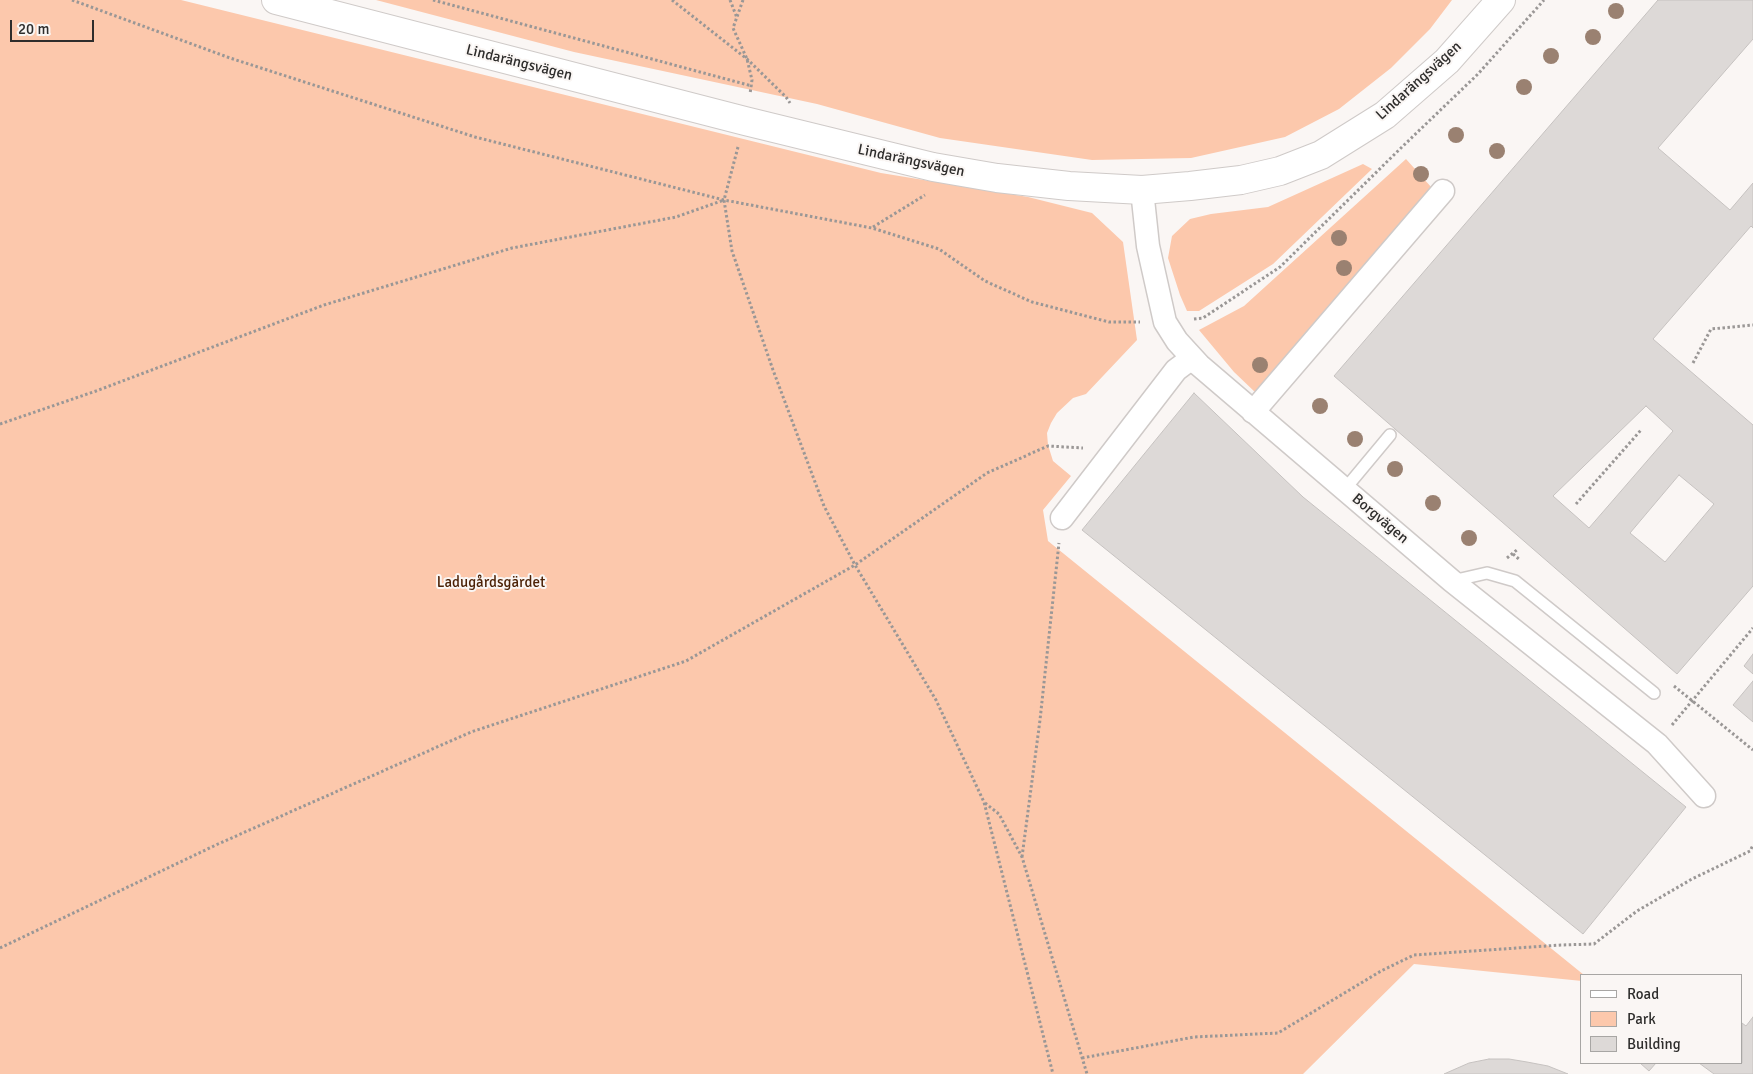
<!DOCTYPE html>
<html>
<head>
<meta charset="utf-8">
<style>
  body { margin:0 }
  #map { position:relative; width:1753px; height:1074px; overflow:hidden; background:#faf6f4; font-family:Signika,sans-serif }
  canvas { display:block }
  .legend { position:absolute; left:1580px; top:974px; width:162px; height:90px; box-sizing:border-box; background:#faf6f4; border:1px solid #a8a6a4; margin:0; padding:6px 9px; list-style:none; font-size:15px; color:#2e2d2c }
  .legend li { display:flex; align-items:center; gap:10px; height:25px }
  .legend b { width:25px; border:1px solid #a8a6a4 }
  .scale { position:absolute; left:10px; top:20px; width:84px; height:22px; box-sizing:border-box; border:2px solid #2e2d2c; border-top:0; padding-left:6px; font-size:15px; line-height:18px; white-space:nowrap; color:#2e2d2c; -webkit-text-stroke:4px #faf6f4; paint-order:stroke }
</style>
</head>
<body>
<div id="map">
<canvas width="1753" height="1074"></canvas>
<ul class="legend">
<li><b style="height:6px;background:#fff"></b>Road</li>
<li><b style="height:14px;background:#fcc8ac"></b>Park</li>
<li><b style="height:14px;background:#ddd9d7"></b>Building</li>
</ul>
<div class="scale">20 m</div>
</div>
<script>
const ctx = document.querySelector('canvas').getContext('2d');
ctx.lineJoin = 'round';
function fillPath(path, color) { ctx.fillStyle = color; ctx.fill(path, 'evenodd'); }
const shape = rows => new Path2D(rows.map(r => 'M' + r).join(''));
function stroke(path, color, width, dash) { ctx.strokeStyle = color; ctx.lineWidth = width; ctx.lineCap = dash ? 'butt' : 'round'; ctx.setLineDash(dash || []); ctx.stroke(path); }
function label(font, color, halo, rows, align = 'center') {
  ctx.font = font + ' Signika,sans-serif'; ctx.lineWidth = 4; ctx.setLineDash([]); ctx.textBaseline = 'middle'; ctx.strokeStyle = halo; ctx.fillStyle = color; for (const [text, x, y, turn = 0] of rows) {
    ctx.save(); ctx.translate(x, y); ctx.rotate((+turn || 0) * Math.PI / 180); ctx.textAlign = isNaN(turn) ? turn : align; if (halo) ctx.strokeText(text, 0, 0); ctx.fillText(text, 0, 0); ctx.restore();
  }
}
fillPath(shape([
  [0,0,181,0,881,173,1028,197,1092,213,1123,242,1137,340,1086,394,1073,398,1057,413,1051,423,1047,433,1048,445,1053,461,1071,476,1043,510,1048,541,1584,975,1582,975,1582,981,1414,964,1303,1074,0,1074],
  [376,0,1452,0,1430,29,1391,68,1339,109,1285,137,1191,158,1092,160,940,138,817,104,574,52],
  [1406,159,1432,188,1256,393,1234,372,1199,330,1244,306],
  [1363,164,1372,169,1273,264,1199,311,1187,311,1180,295,1168,258,1172,236,1190,219,1211,214,1268,207]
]), '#fcc8ac');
const building = shape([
  [1658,0,1753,0,1753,39,1658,148,1730,210,1753,183,1753,228,1751,226,1653,339,1753,425,1753,586,1677,674,1334,376,1658,0],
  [1646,406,1673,431,1589,528,1553,496,1646,406],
  [1679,475,1714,504,1665,562,1630,533,1679,475],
  [1194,393,1303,497,1686,807,1583,934,1082,530,1194,393],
  [1753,654,1753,674,1744,666,1753,654],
  [1753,681,1753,722,1733,705,1753,681],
  [1753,1017,1753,1074,1714,1074,1699,1063,1742,1063,1742,1023,1746,1026,1753,1017],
  [1489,1059,1509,1059,1527,1062,1548,1066,1568,1074,1444,1074,1469,1063,1489,1059],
  [1640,1063,1656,1063,1649,1071,1640,1063]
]);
fillPath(building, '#ddd9d7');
stroke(building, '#c6c2c0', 1);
const service = shape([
  [1345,489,1390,435],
  [1452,581,1487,573,1515,581,1654,693]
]);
const minor = shape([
  [1142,190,1148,246,1165,322,1177,341,1199,365,1452,581,1657,744,1704,796],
  [1253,412,1443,191],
  [1062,518,1176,370,1192,358]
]);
const tertiary = shape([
  [276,0,745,121,933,167,997,178,1069,186,1142,190,1190,186,1241,180,1280,171,1321,155,1385,115,1447,61,1501,0]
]);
stroke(service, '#cfcac8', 14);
stroke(minor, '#cfcac8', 25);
stroke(tertiary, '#cfcac8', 30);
stroke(shape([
  [72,0,230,58,475,137,724,200,872,228,939,249,985,281,1032,302,1109,322,1140,322],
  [433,0,752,86],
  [672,0,747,59,786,97,790,103],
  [730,0,737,18],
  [743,0,733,28,747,59,752,80,750,94],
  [738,147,724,200,732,251,773,370,824,506,855,565,936,700,984,802,1053,1074],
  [873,227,925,195],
  [1194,319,1203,318,1280,267,1403,146,1478,74,1544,0],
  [1693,363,1711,329,1753,325],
  [0,424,96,391,324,305,512,248,676,217,724,200],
  [1576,504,1641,430],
  [1513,554,1520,560],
  [1507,558,1518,549],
  [1674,686,1753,750],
  [1672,725,1753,628],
  [985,803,999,814,1022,857,1087,1074],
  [1022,857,1040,720,1059,543],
  [0,948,218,844,471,732,686,661,855,565,987,473,1048,446,1083,448],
  [1082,1058,1194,1037,1278,1033,1381,971,1414,955,1561,945,1594,944,1637,911,1692,879,1750,851,1753,845]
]), '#9a9796', 3, [2.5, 2.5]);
stroke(service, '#fff', 11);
stroke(minor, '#fff', 22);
stroke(tertiary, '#fff', 28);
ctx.fillStyle = '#9a8171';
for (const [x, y] of [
  [1616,11],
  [1593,37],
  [1551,56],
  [1524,87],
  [1456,135],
  [1497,151],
  [1421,174],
  [1339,238],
  [1344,268],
  [1260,365],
  [1320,406],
  [1355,439],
  [1395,469],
  [1433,503],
  [1469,538]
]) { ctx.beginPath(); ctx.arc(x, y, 8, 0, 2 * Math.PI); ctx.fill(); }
label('15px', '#2e2d2c', '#faf6f4', [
  ["Lindarängsvägen",519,63,14],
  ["Lindarängsvägen",1419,81,-42],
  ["Lindarängsvägen",911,161,12],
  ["Borgvägen",1380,519,40]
]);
label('15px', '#4c2206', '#faf6f4', [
  ["Ladugårdsgärdet",491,583]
]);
</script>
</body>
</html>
